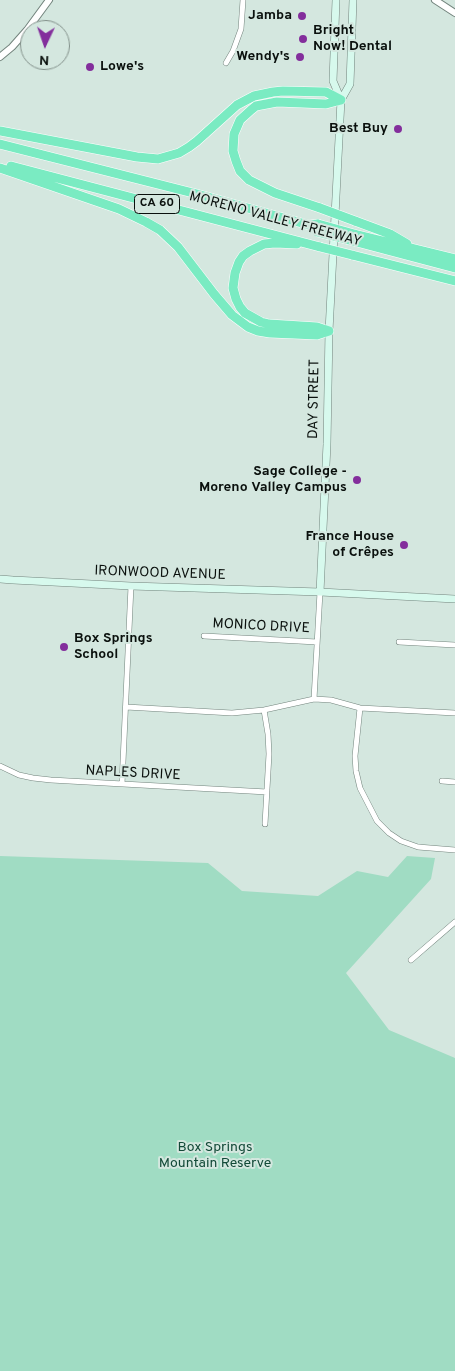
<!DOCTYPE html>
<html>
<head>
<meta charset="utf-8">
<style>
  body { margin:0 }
  #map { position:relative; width:455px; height:1371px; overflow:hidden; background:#d4e7df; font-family:Overpass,sans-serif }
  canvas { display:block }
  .north { position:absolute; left:20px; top:20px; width:50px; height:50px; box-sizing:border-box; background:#d4e7df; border:1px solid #83918b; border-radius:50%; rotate:183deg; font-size:14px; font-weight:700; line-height:20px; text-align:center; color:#0a100d }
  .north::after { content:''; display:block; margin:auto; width:18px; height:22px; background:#832e9c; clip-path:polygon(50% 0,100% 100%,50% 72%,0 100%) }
</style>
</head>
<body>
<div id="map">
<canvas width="455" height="1371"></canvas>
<div class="north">N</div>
</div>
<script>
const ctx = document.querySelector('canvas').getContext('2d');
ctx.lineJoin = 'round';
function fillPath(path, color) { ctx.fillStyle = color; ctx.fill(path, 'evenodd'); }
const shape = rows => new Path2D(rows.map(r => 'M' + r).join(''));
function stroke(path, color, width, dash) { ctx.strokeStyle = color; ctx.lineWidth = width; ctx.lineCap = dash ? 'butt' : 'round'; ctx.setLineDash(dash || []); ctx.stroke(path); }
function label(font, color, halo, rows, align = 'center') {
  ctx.font = font + ' Overpass,sans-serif'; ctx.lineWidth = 4; ctx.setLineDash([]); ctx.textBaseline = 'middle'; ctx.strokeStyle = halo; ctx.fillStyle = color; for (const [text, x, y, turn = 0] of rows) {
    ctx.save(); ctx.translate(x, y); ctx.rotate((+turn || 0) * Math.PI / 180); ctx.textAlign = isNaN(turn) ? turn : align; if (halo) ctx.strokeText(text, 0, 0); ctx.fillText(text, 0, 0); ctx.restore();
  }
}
fillPath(shape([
  [0,856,208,863,242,891,318,896,357,871,388,877,407,856,435,858,431,879,346,973,389,1030,455,1058,455,1371,0,1371]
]), '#a0dcc3');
const minor = shape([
  [226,63,233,51,241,29,243,0],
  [204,636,317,642],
  [399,642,455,645],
  [314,699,320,592],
  [126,707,232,713,264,710,314,699,331,700,360,708,455,713],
  [360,708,355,756,356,771,360,788,377,821,389,833,401,841,418,847,455,850],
  [264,710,268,734,269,754,265,824],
  [0,766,19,775,33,778,51,780,267,792],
  [442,781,455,782],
  [122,784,131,586],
  [411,960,455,922]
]);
const tertiary = shape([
  [435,0,455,13],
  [0,57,12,47,27,30,49,0]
]);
const secondary = shape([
  [341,100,350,84,353,0],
  [0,579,13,580,131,586,320,592,455,599],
  [320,592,327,444,329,331,341,100,333,81,336,0]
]);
const motorway = shape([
  [0,131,137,157,158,159,179,153,189,147,197,141,237,105,254,96,273,92,283,91,326,92,341,100],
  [0,144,197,194,309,225,318,224],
  [11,166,320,247],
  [0,168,119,209,146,222,160,230,178,247,214,294,232,315,248,327,258,331,270,333,317,335,329,331],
  [320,208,275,193,249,180,240,171,236,161,233,151,234,134,240,120,251,110,256,106,277,102,326,104,341,100],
  [355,221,390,234,407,244],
  [354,234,455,259],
  [353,241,455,268],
  [297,244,275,243,264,244,250,251,243,256,239,262,235,273,233,288,236,299,240,307,245,313,261,322,269,324,317,327,329,331],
  [352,255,455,281]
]);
stroke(minor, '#73847d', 6);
stroke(tertiary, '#73847d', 8);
stroke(secondary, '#73847d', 8);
stroke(motorway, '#fff', 10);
stroke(minor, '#fff', 5);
stroke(tertiary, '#fff', 6);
stroke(secondary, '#d7f9ed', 7);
stroke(motorway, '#7aebc2', 9);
const motorwayBridge = shape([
  [320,208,355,221],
  [318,224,354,234],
  [317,232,353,241],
  [320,247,352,255]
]);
stroke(motorwayBridge, '#fff', 10, []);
stroke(motorwayBridge, '#7aebc2', 9);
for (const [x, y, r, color] of [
  [302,16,5,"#832e9c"],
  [303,39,5,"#832e9c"],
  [300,57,5,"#832e9c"],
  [90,67,5,"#832e9c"],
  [398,129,5,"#832e9c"],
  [357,480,5,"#832e9c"],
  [404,545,5,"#832e9c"],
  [64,647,5,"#832e9c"]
]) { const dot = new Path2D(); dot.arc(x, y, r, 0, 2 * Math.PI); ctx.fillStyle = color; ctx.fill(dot); stroke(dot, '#d4e7df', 2); }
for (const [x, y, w] of [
  [157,204,45]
]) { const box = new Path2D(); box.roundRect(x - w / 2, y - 9.5, w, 19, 4); ctx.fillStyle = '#d4e7df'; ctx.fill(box); stroke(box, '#0a100d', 1); }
label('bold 12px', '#0a100d', null, [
  ["CA 60",157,204]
]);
label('bold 14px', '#0a100d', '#d4e7df', [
  ["Jamba",292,16],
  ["Bright",313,31,"left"],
  ["Now! Dental",313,47,"left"],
  ["Wendy's",290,57],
  ["Lowe's",100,67,"left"],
  ["Best Buy",388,129],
  ["Sage College -",347,472],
  ["Moreno Valley Campus",347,488],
  ["France House",394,537],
  ["of Crêpes",394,553],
  ["Box Springs",74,639,"left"],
  ["School",74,655,"left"]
], 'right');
label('14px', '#0a100d', '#d4e7df', [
  ["MORENO VALLEY FREEWAY",275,220,15],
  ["DAY STREET",315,399,-89],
  ["IRONWOOD AVENUE",160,574,2],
  ["MONICO DRIVE",261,627,3],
  ["NAPLES DRIVE",133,774,3]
]);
label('14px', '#134a38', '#d4e7df', [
  ["Box Springs",215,1148],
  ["Mountain Reserve",215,1164]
]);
</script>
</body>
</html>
